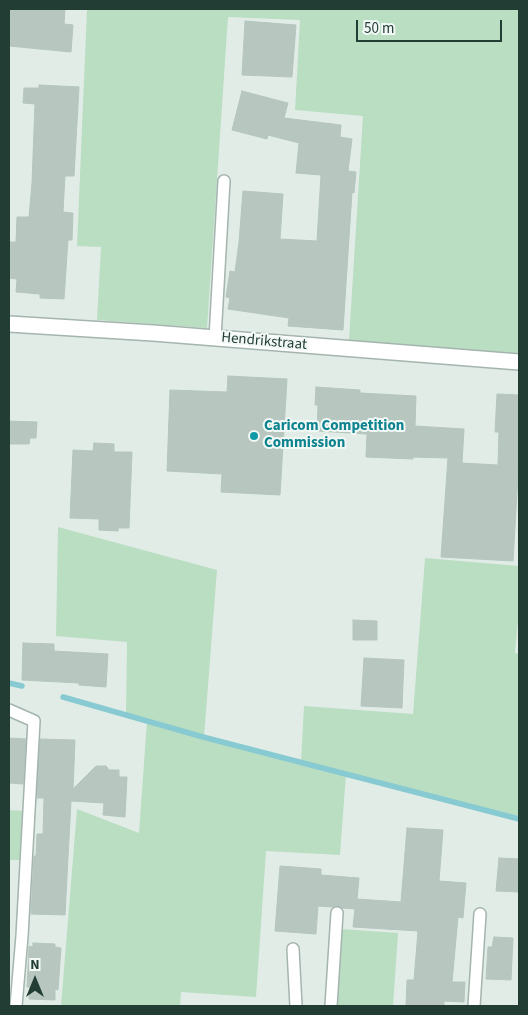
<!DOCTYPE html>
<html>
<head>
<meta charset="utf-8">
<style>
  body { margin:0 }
  #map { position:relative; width:528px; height:1015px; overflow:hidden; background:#e1ece7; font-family:"Source Sans 3",sans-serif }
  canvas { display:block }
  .frame { position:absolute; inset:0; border:10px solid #213d34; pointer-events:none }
  .north { position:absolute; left:10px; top:955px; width:50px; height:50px; -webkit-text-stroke:4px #f2f8f5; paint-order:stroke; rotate:0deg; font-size:14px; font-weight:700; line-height:20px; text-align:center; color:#213d34 }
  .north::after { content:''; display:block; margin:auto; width:18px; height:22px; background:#213d34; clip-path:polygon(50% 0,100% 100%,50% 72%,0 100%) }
  .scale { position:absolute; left:356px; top:20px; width:146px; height:22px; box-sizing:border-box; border:2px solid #213d34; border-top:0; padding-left:6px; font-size:15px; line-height:18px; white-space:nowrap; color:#213d34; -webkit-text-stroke:4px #f2f8f5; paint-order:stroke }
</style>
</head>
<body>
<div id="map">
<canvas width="528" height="1015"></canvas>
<div class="frame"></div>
<div class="north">N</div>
<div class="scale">50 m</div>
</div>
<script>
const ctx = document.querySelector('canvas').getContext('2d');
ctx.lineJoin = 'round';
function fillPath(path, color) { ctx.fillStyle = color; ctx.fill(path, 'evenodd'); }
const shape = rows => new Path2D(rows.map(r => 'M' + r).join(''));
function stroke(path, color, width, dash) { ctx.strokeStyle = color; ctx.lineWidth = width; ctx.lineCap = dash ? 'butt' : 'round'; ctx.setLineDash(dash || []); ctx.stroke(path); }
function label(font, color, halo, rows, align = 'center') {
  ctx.font = font + ' "Source Sans 3",sans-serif'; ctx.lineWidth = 4; ctx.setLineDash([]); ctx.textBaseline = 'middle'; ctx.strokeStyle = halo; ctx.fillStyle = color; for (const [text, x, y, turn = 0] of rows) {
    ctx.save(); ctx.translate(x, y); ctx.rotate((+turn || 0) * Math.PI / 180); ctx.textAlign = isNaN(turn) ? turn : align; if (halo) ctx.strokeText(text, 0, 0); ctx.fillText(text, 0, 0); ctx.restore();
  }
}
fillPath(shape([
  [87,9,519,9,519,354,349,340,363,116,295,110,300,20,228,17,207,328,97,320,101,247,77,246],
  [58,527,217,570,204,737,301,762,304,706,413,714,425,558,519,566,519,609,515,653,519,654,519,819,346,774,340,855,266,851,256,997,181,992,180,1006,61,1006,77,809,139,833,147,721,126,715,127,642,56,636],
  [9,810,23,811,20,860,9,860],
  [341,929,398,933,393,1006,336,1006]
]), '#badec2');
stroke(shape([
  [9,683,22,686],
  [63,697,203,737,519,819]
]), '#88cad2', 5.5);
const building = shape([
  [9,9,65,9,64,24,73,25,71,52,9,46,9,9],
  [245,21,296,25,292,77,242,75,245,21],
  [39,85,79,87,74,176,65,176,63,212,73,213,72,240,68,240,64,299,40,298,40,294,16,292,17,279,9,278,9,242,16,242,17,217,29,217,32,183,35,104,23,103,24,88,39,88,39,85],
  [242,91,288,103,284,118,341,125,340,137,352,139,348,171,356,172,354,193,352,192,343,330,288,326,289,318,228,309,230,298,226,297,230,271,235,272,239,242,243,191,283,194,280,239,317,241,321,175,296,173,299,143,268,135,267,139,232,130,242,91],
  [228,376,287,379,280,495,221,492,222,474,167,471,170,390,227,392,228,376],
  [316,387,360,390,360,393,416,396,415,426,464,429,462,463,498,465,499,432,495,432,497,394,519,395,519,458,513,561,441,557,448,458,413,457,413,459,366,457,367,434,317,431,318,405,315,405,316,387],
  [9,421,37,422,36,438,30,438,29,444,9,444,9,421],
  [94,443,114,444,114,452,132,452,129,528,118,528,118,531,99,530,99,519,70,518,73,450,93,451,94,443],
  [353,620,377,621,377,640,353,640,353,620],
  [23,643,54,644,54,651,108,654,106,687,79,685,79,683,22,680,23,643],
  [364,658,404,660,402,708,361,706,364,658],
  [9,738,26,739,23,784,9,783,9,738],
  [40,739,75,740,73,789,96,766,106,766,109,770,119,770,119,777,127,777,125,817,103,815,104,803,71,801,65,915,31,914,34,856,36,856,37,834,43,834,44,798,37,798,40,739],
  [407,828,443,830,439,881,466,883,463,918,458,917,452,982,465,982,464,1002,444,1001,444,1006,406,1006,407,980,414,980,418,931,353,927,355,909,342,908,337,906,332,907,318,906,316,934,275,931,280,866,321,869,321,875,359,878,357,899,401,902,407,828],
  [499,858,519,859,519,892,496,891,499,858],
  [494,937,513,938,511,980,486,979,488,947,492,947,494,937],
  [33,943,55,944,55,947,61,948,58,990,55,989,55,1000,29,999,30,987,27,987,29,946,33,947,33,943]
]);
fillPath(building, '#b7c7c0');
stroke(building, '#b4c6bd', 1);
const service = shape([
  [215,338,224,181],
  [9,710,34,721,22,936,16,1006],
  [293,949,296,1006],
  [331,1006,337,913],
  [474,1006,480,914]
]);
const tertiary = shape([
  [9,324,153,333,519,362]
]);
stroke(service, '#a4b4ae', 14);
stroke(tertiary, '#a4b4ae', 18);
stroke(service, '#fff', 11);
stroke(tertiary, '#fff', 15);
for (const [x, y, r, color] of [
  [254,436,5,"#0f9aa8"]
]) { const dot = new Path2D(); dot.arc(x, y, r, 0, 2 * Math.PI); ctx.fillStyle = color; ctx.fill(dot); stroke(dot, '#f2f8f5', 2); }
label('15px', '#213d34', '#f2f8f5', [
  ["Hendrikstraat",264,342,5]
]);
label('bold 15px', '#0d838f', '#f2f8f5', [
  ["Caricom Competition",264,427],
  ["Commission",264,444]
], 'left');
</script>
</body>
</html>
